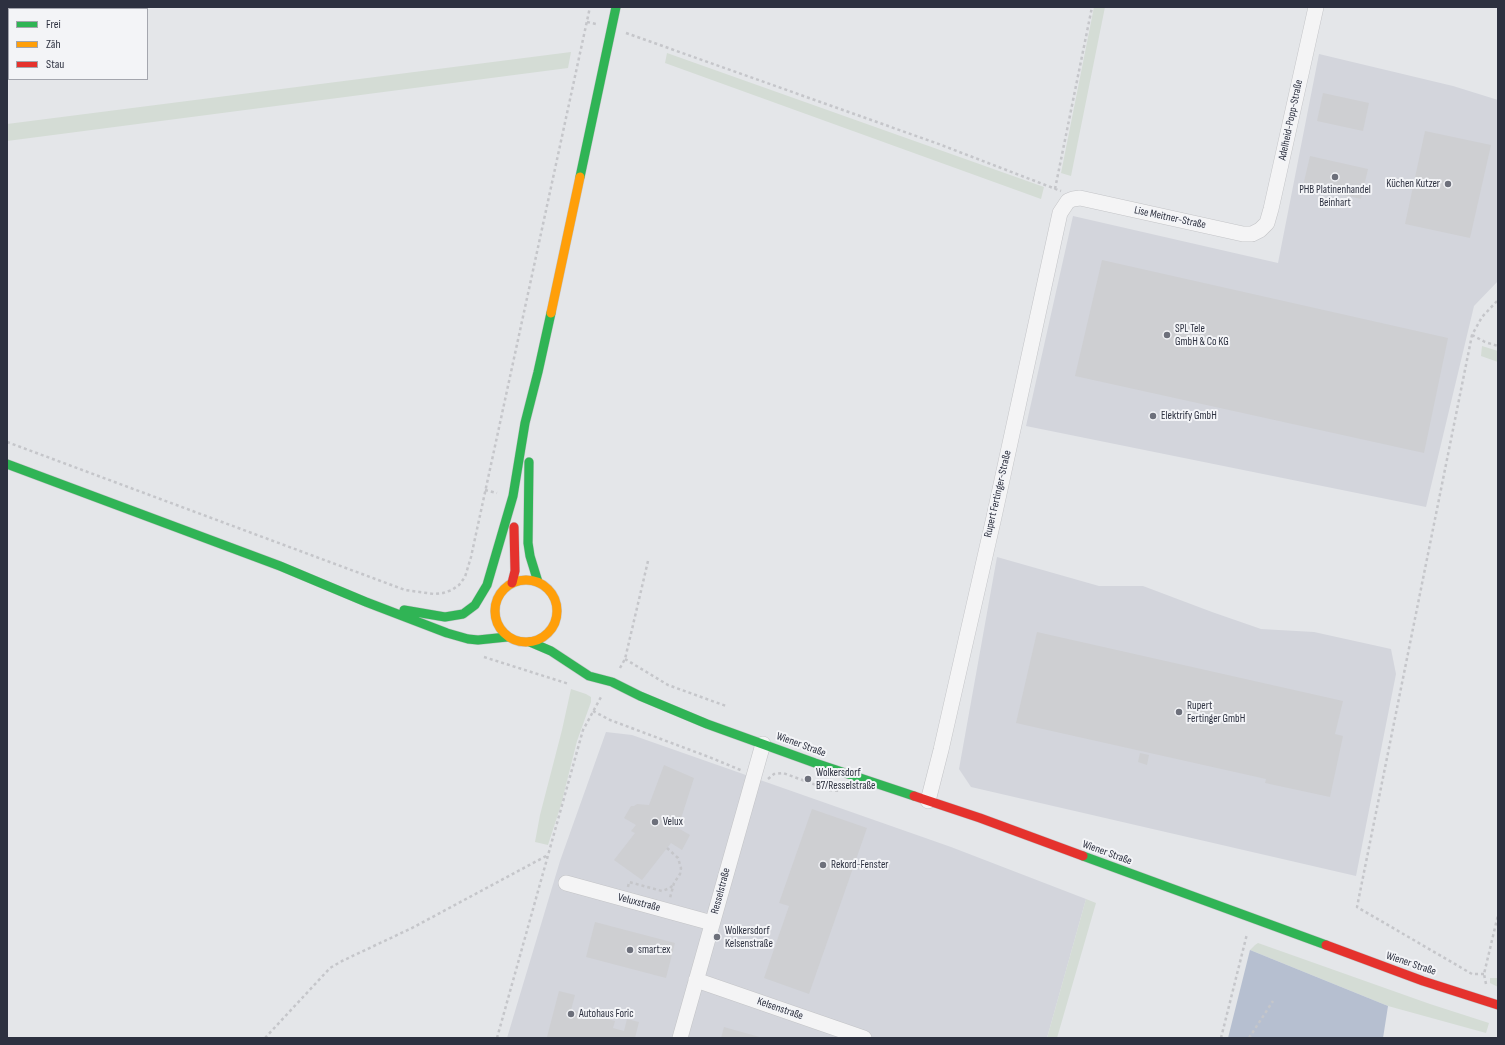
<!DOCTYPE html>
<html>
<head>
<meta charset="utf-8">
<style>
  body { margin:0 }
  #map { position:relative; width:1505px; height:1045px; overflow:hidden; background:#e4e6e9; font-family:"Sofia Sans Condensed",sans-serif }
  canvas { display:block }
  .frame { position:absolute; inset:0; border:8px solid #2d3140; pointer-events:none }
  .legend { position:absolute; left:8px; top:8px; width:140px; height:72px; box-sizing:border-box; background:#f3f4f7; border:1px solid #a4a6ae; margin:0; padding:5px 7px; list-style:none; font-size:12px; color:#2d3140 }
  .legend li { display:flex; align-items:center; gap:8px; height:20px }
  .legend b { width:20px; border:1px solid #a4a6ae }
</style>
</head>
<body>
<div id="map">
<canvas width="1505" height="1045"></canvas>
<div class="frame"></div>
<ul class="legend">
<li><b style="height:5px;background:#30b455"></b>Frei</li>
<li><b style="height:5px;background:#ff9f0a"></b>Zäh</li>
<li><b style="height:5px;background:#e5322d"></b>Stau</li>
</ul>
</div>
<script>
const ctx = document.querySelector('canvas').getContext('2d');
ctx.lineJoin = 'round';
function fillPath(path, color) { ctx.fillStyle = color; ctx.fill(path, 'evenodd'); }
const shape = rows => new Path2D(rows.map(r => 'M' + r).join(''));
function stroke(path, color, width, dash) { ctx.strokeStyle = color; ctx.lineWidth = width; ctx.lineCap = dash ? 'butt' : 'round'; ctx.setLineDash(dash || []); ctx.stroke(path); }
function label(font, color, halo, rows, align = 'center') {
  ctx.font = font + ' "Sofia Sans Condensed",sans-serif'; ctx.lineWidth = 4; ctx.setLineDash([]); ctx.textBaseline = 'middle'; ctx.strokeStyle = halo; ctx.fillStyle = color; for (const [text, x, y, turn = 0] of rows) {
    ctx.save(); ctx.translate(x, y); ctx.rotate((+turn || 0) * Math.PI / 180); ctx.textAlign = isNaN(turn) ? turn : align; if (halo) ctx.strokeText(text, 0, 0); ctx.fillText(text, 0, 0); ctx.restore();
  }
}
fillPath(shape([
  [1319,54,1453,86,1498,100,1498,281,1474,306,1426,507,1026,426,1073,216,1278,263],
  [997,557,1099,586,1143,586,1212,612,1261,629,1314,632,1391,649,1396,674,1356,876,971,787,959,769],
  [606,732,632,735,951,847,1086,899,1047,1038,507,1038,560,861]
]), '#d3d5dc');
fillPath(shape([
  [1094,7,1105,7,1071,176,1061,173],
  [571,52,568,68,7,141,7,124],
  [667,53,1044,187,1041,199,665,63],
  [1482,346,1498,351,1498,362,1481,356],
  [571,689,586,694,591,697,591,702,577,741,561,805,548,845,535,842,540,815,562,730],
  [1086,899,1096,903,1057,1038,1047,1038],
  [1258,943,1430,1004,1489,1023,1486,1033,1388,1006,1250,950,1255,945],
  [1490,978,1498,978,1498,987,1490,983]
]), '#d4dcd5');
fillPath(shape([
  [1250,950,1388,1006,1383,1038,1228,1038]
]), '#b6bfd0');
fillPath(shape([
  [1323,93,1369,103,1363,131,1317,121],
  [1425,131,1491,145,1470,238,1405,224],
  [1310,156,1368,169,1361,199,1303,186],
  [1102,260,1448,338,1424,453,1075,376],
  [1037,632,1343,701,1335,734,1343,736,1330,797,1265,783,1266,779,1016,723],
  [1140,753,1149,755,1147,765,1138,762],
  [664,765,694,778,678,828,690,835,682,850,671,843,642,880,614,860,635,833,631,831,636,825,624,818,631,806,634,806,637,804,649,805],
  [812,809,867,828,809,994,764,978,789,906,779,903],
  [595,922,675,943,666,978,586,957],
  [559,991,575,995,571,1010,615,1021,613,1028,624,1031,627,1019,639,1022,635,1038,547,1037],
  [724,1027,763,1038,721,1038]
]), '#cecfd2');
const street = shape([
  [928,801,941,750,994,517,1060,213,1068,201,1073,199,1080,198,1243,234,1252,234,1260,230,1267,223,1271,209,1316,7],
  [566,883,712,923],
  [696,980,864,1038],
  [680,1038,763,744]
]);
const fast = shape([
  [580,177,616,7],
  [529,462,528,543,530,556,538,582],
  [7,464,280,566,366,602,447,633,468,639,478,640,507,637],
  [404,610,445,617,463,614,475,605,487,585,513,496,525,423,538,372,551,313],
  [530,642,551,651,589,676,612,682,640,696,707,724,815,763,914,796],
  [1083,856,1326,945]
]);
const slow = shape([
  [551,313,580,177],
  '495 611a31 31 0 1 1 62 0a31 31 0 1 1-62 0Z'
]);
const jam = shape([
  [512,583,515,571,514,527],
  [914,796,980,818,1083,856],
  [1326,945,1423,981,1498,1005]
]);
stroke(street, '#c3c4c7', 16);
stroke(fast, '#c3c4c7', 10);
stroke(slow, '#c3c4c7', 10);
stroke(jam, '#c3c4c7', 10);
stroke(shape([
  [587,22,596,24],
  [626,33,936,143,1061,191],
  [1055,189,1092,7],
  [1472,335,1485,342,1498,346],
  [7,442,405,590,434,594,443,593,452,590,459,585,465,577,471,557,590,7],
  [485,490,497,493],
  [484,657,569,684],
  [625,659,668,685,726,706],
  [620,668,625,659,648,561],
  [593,711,610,720,709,757,743,771],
  [768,779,774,774,783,773,830,790,841,791],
  [667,848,678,858,681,868,680,874,674,883,670,898],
  [628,887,629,882,662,891,670,888,674,884],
  [1484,974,1472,974,1357,907,1472,335,1482,317,1498,300],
  [1486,984,1484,974,1498,915],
  [265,1038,330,968,342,961,412,928,548,855],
  [497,1038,583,730,601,697],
  [1221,1038,1247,934],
  [1249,1038,1273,1001]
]), '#c5c6ca', 2.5, [3, 3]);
stroke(street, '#f4f4f5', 15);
stroke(fast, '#30b455', 9);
stroke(slow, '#ff9f0a', 9);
stroke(jam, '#e5322d', 9);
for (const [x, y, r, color] of [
  [1335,177,4,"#6d707b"],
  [1448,184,4,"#6d707b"],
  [1167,335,4,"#6d707b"],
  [1153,416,4,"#6d707b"],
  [1179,712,4,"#6d707b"],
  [808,779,4,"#6d707b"],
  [655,822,4,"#6d707b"],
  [823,865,4,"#6d707b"],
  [717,937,4,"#6d707b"],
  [630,950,4,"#6d707b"],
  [571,1014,4,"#6d707b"]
]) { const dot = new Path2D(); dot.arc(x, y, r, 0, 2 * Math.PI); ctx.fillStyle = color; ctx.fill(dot); stroke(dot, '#f3f4f7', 1.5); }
label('11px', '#2d3140', '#f3f4f7', [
  ["Adelheid-Popp-Straße",1291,120,-78],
  ["Lise Meitner-Straße",1170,218,12],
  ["Rupert Fertinger-Straße",998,494,-77],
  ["Wiener Straße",801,745,20],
  ["Wiener Straße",1107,853,20],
  ["Resselstraße",721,891,-75],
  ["Veluxstraße",639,903,15],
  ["Wiener Straße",1411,964,19],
  ["Kelsenstraße",780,1009,19]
]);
label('11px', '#2d3140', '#f3f4f7', [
  ["Küchen Kutzer",1440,184,"right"],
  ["PHB Platinenhandel",1335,190,"center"],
  ["Beinhart",1335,203,"center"],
  ["SPL Tele",1175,329],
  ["GmbH & Co KG",1175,342],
  ["Elektrify GmbH",1161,416],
  ["Rupert",1187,706],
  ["Fertinger GmbH",1187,719],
  ["Wolkersdorf",816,773],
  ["B7/Resselstraße",816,786],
  ["Velux",663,822],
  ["Rekord-Fenster",831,865],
  ["Wolkersdorf",725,931],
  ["Kelsenstraße",725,944],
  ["smart:ex",638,950],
  ["Autohaus Foric",579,1014]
], 'left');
</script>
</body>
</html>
